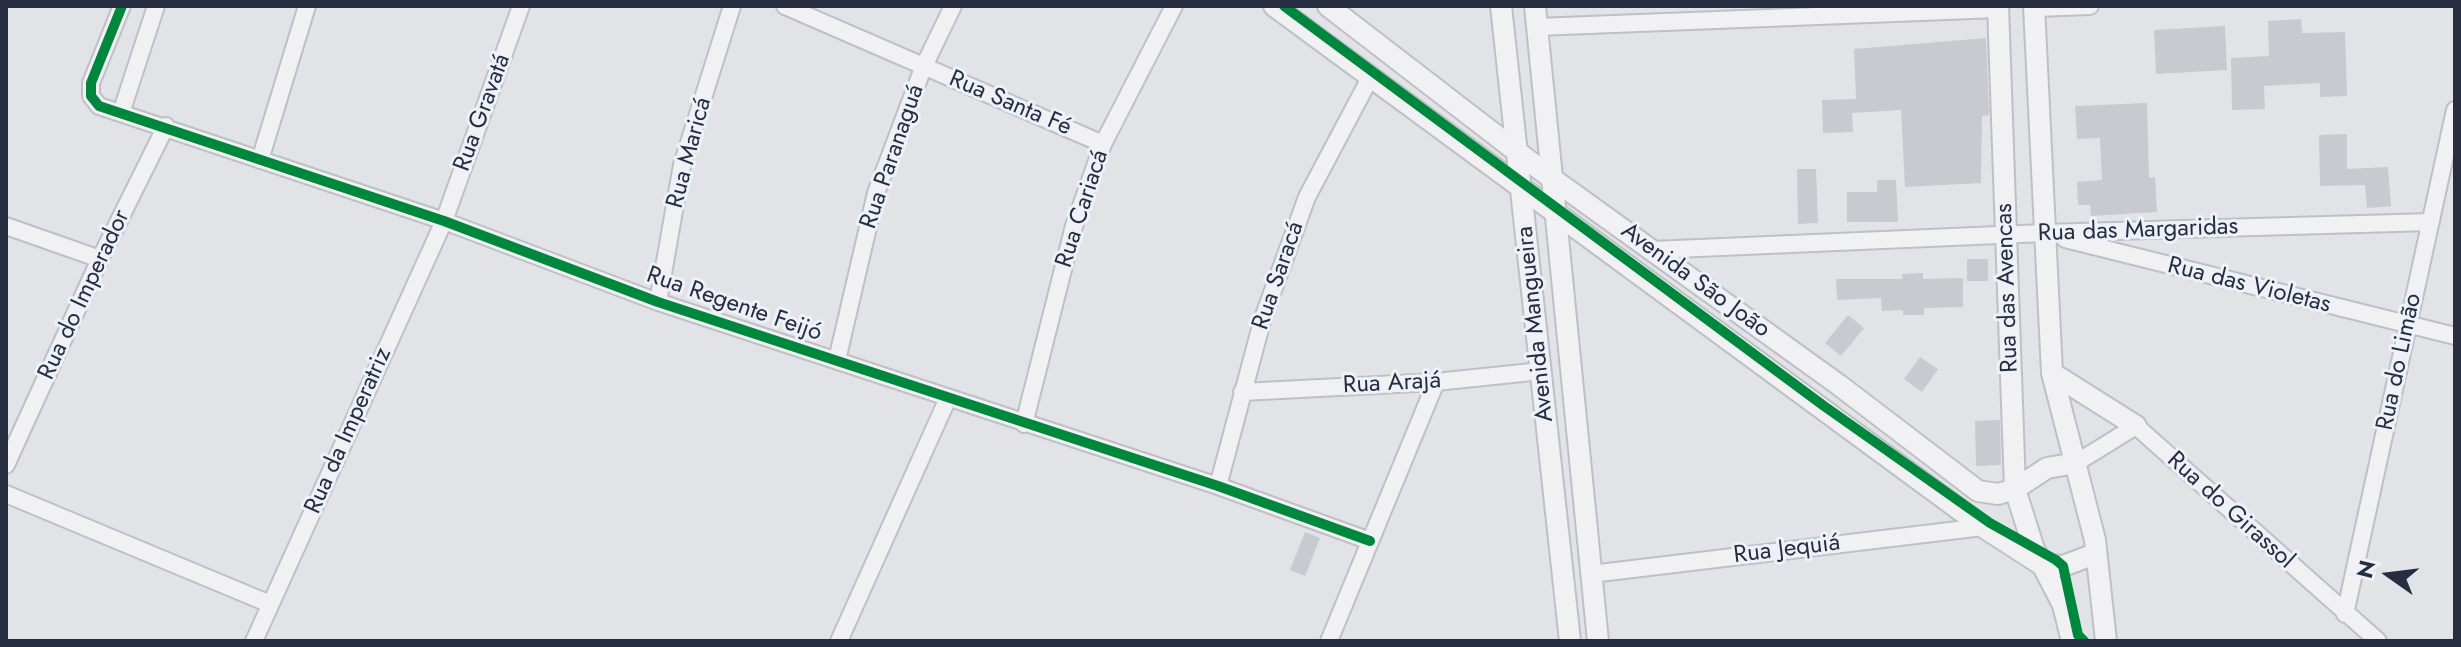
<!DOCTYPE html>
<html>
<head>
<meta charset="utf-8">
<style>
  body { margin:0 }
  #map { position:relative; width:2461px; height:647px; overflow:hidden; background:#e1e3e7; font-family:Jost,sans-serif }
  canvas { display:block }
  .frame { position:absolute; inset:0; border:8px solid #272d41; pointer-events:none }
  .north { position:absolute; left:2349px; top:535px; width:80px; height:80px; -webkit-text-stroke:6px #eef1f7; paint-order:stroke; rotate:284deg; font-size:22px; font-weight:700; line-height:32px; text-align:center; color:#272d41 }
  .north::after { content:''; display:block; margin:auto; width:28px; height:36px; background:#272d41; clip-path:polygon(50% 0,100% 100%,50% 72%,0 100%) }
</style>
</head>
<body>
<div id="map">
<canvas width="2461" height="647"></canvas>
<div class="frame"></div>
<div class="north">N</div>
</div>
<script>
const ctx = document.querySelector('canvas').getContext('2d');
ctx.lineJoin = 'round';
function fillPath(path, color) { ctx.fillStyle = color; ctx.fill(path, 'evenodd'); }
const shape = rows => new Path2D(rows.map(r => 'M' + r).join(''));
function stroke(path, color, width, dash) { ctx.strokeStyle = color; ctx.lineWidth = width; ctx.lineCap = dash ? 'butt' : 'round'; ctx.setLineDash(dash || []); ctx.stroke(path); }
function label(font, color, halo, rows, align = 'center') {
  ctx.font = font + ' Jost,sans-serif'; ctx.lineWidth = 6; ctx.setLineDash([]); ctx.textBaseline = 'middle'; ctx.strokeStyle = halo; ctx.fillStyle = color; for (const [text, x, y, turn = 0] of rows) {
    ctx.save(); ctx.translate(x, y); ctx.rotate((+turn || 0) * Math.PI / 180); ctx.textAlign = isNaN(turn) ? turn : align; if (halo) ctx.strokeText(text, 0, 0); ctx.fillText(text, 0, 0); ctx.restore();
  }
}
fillPath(shape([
  [2301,19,2302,33,2345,32,2347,96,2320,97,2320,83,2264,86,2265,109,2232,110,2231,58,2269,56,2268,21],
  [2225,26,2227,70,2156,74,2154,30],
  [1986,38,1989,115,1982,116,1981,183,1905,187,1901,110,1852,113,1853,132,1823,133,1822,100,1856,99,1854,49],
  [2147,103,2149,178,2155,177,2157,212,2091,216,2090,205,2078,205,2077,182,2102,180,2100,138,2077,139,2075,106],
  [2347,134,2347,169,2388,167,2391,206,2367,208,2365,185,2320,186,2319,135],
  [1797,169,1816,169,1818,223,1798,224],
  [1877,180,1896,180,1898,222,1847,222,1847,192,1877,192],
  [1967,259,1988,259,1988,281,1967,281],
  [1923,273,1923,279,1963,278,1963,307,1924,308,1924,315,1903,315,1903,310,1882,311,1881,298,1837,300,1836,279,1902,279,1902,274],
  [1848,315,1864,328,1841,356,1825,343],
  [1920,357,1938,369,1922,392,1904,379],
  [2000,420,2001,465,1976,466,1975,421],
  [1305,532,1320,538,1305,576,1290,570]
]), '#c8cacf');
const minor = shape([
  [122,6,91,83,91,96,99,106,444,221,658,302,1218,486,1370,541],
  [785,6,1103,144],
  [2035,8,2090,6],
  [1537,27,1998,9],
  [121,113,156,6],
  [260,160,307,6],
  [6,226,100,259],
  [2065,239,2455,336],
  [1653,250,2044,233,2431,222],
  [658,302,682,165,732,6],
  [837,360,876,193,923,68,953,6],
  [1242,392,1436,382,1541,371],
  [1024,424,1074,226,1103,144,1174,6],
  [2076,463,2136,426,2378,641],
  [6,465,100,259,166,126],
  [1218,486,1263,318,1307,197,1370,78],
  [6,494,270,604],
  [1591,574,1983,527],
  [2345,614,2455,110],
  [254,641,444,221,521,6],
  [839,641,948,398],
  [1329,641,1436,382]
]);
const tertiary = shape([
  [1274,6,1983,527,2042,565,2063,566,2095,554],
  [1328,6,1550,177,1839,385,1978,491,1998,494,2015,489,2047,468,2076,463],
  [1501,6,1570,641],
  [1535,6,1598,641],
  [1998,6,2015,489,2034,549,2063,605,2072,641],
  [2034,6,2052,373,2095,540,2106,641],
  [2052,373,2136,426]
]);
stroke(minor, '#bec0c5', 20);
stroke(tertiary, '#bec0c5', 24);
stroke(minor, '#f1f1f3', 16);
stroke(tertiary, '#f1f1f3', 20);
stroke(shape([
  [122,6,91,83,91,96,99,106,444,221,658,302,1218,486,1370,541],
  [1284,6,1824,406,1990,523,2056,560,2063,566,2078,635,2084,641]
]), '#00873e', 10);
label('24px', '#272d41', '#eef1f7', [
  ["Rua Santa Fé",1010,104,23],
  ["Rua Gravatá",483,113,-70],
  ["Rua Maricá",690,153,-75],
  ["Rua Paranaguá",893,157,-71],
  ["Rua Cariacá",1083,209,-72],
  ["Rua das Margaridas",2138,231,-2],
  ["Rua Saracá",1279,276,-71],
  ["Avenida São João",1695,281,36],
  ["Rua das Violetas",2249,286,14],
  ["Rua das Avencas",2008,288,-92],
  ["Rua do Imperador",85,295,-65],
  ["Rua Regente Feijó",734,305,19],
  ["Avenida Mangueira",1536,324,-96],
  ["Rua do Limão",2400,362,-78],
  ["Rua Arajá",1392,384,-3],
  ["Rua da Imperatriz",349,431,-66],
  ["Rua do Girassol",2230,511,42],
  ["Rua Jequiá",1787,550,-7]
]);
</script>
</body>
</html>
